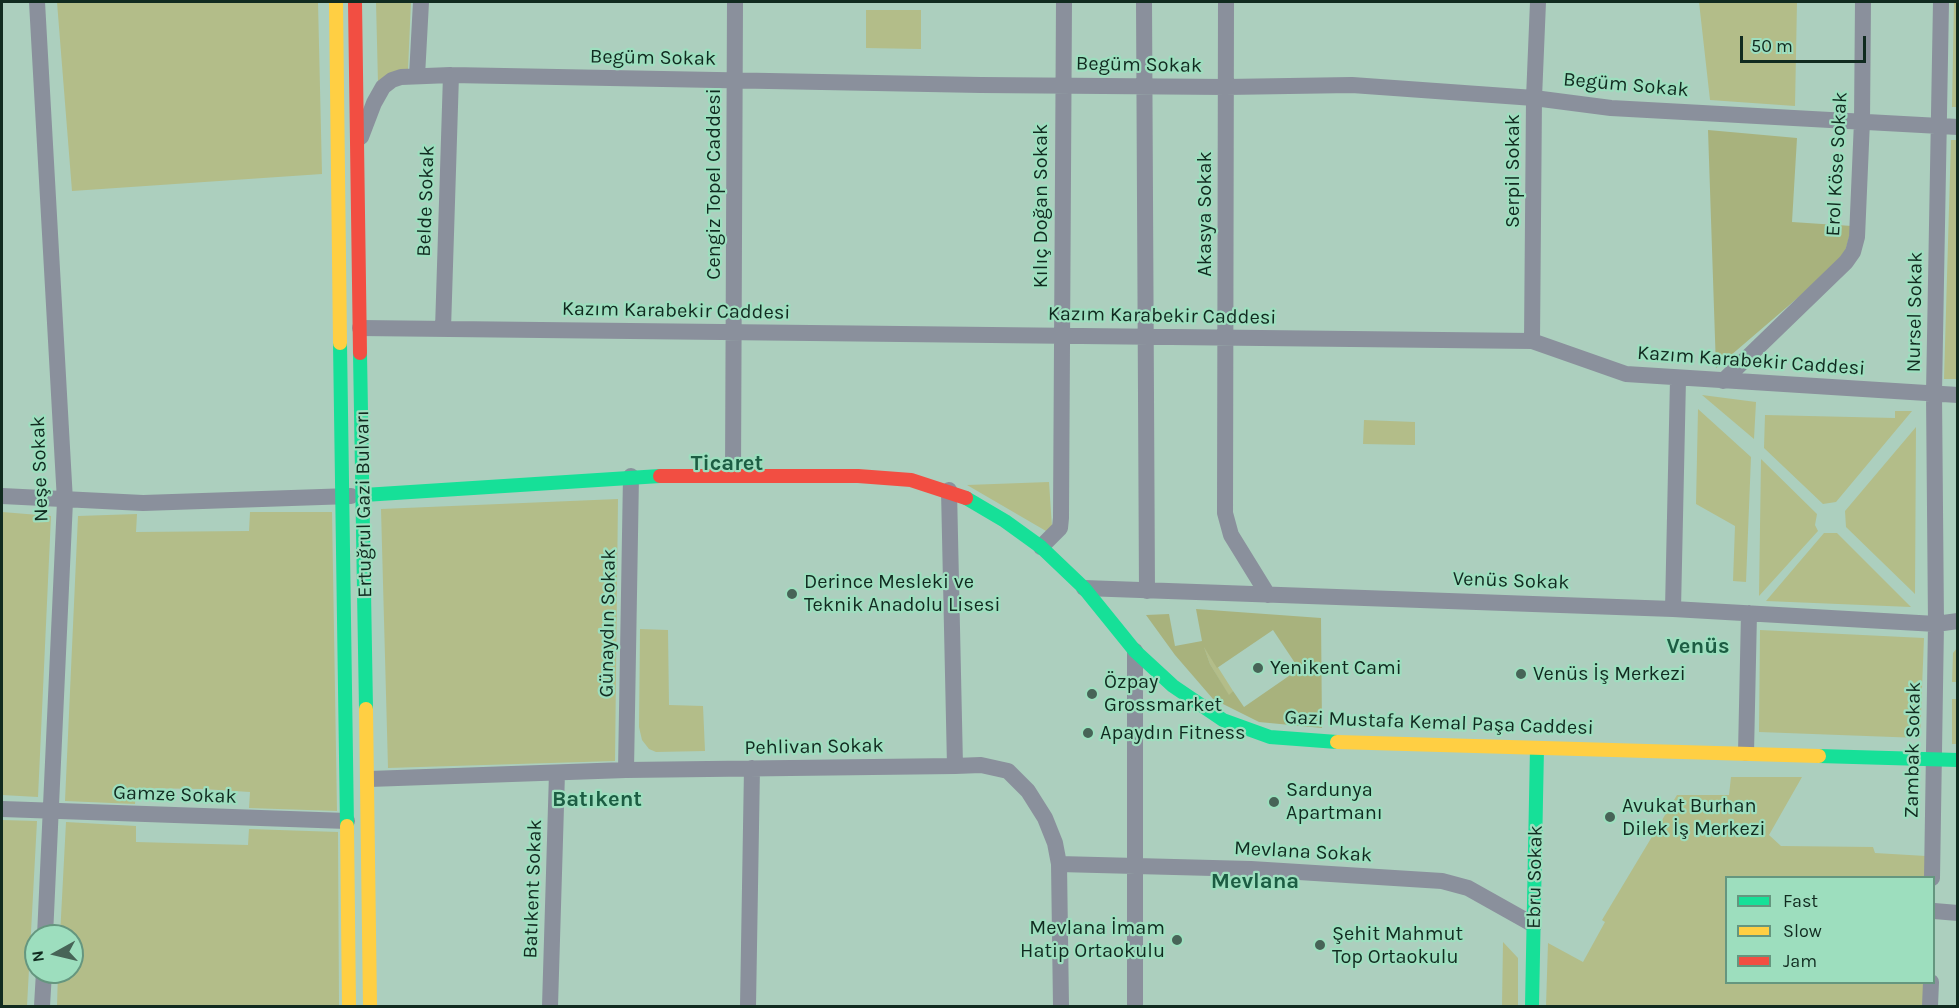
<!DOCTYPE html>
<html>
<head>
<meta charset="utf-8">
<style>
  body { margin:0 }
  #map { position:relative; width:1959px; height:1008px; overflow:hidden; background:#accfbe; font-family:Karla,sans-serif }
  canvas { display:block }
  .frame { position:absolute; inset:0; border:3px solid #112b20; pointer-events:none }
  .legend { position:absolute; left:1725px; top:876px; width:210px; height:108px; box-sizing:border-box; background:#9ddebe; border:2px solid #65967f; margin:0; padding:8px 10px; list-style:none; font-size:18px; color:#112b20 }
  .legend li { display:flex; align-items:center; gap:12px; height:30px }
  .legend b { width:30px; border:2px solid #65967f }
  .north { position:absolute; left:24px; top:924px; width:60px; height:60px; box-sizing:border-box; background:#9ddebe; border:2px solid #65967f; border-radius:50%; rotate:262deg; font-size:16px; font-weight:700; line-height:24px; text-align:center; color:#112b20 }
  .north::after { content:''; display:block; margin:auto; width:21px; height:27px; background:#476457; clip-path:polygon(50% 0,100% 100%,50% 72%,0 100%) }
  .scale { position:absolute; left:1740px; top:36px; width:126px; height:27px; box-sizing:border-box; border:3px solid #112b20; border-top:0; padding-left:8px; font-size:18px; line-height:21px; white-space:nowrap; color:#112b20; -webkit-text-stroke:4px #9ddebe; paint-order:stroke }
</style>
</head>
<body>
<div id="map">
<canvas width="1959" height="1008"></canvas>
<div class="frame"></div>
<ul class="legend">
<li><b style="height:8px;background:#16e098"></b>Fast</li>
<li><b style="height:8px;background:#ffcf43"></b>Slow</li>
<li><b style="height:8px;background:#f24e42"></b>Jam</li>
</ul>
<div class="north">N</div>
<div class="scale">50 m</div>
</div>
<script>
const ctx = document.querySelector('canvas').getContext('2d');
ctx.lineJoin = 'round';
function fillPath(path, color) { ctx.fillStyle = color; ctx.fill(path, 'evenodd'); }
const shape = rows => new Path2D(rows.map(r => 'M' + r).join(''));
function stroke(path, color, width, dash) { ctx.strokeStyle = color; ctx.lineWidth = width; ctx.lineCap = dash ? 'butt' : 'round'; ctx.setLineDash(dash || []); ctx.stroke(path); }
function label(font, color, halo, rows, align = 'center') {
  ctx.font = font + ' Karla,sans-serif'; ctx.lineWidth = 4.5; ctx.setLineDash([]); ctx.textBaseline = 'middle'; ctx.strokeStyle = halo; ctx.fillStyle = color; for (const [text, x, y, turn = 0] of rows) {
    ctx.save(); ctx.translate(x, y); ctx.rotate((+turn || 0) * Math.PI / 180); ctx.textAlign = isNaN(turn) ? turn : align; if (halo) ctx.strokeText(text, 0, 0); ctx.fillText(text, 0, 0); ctx.restore();
  }
}
fillPath(shape([
  [57,2,318,2,322,174,72,191],
  [376,2,411,2,408,69,378,83],
  [1699,2,1797,2,1795,106,1710,100],
  [1954,2,1958,2,1957,107,1952,107],
  [866,10,921,10,921,49,866,48],
  [1951,140,1958,140,1957,379,1944,379],
  [1702,395,1756,402,1754,439],
  [1698,409,1751,457,1746,582,1733,581,1735,526,1696,504],
  [1895,411,1912,411,1836,502,1823,504,1764,448,1765,415,1895,418],
  [1364,420,1415,422,1415,445,1363,444],
  [1916,427,1915,594,1846,527,1845,511],
  [1761,459,1817,514,1815,525,1818,531,1759,596],
  [1049,482,1052,527,1046,531,967,485],
  [618,499,615,761,388,768,381,509],
  [2,512,51,516,38,797,2,795],
  [250,512,332,512,337,811,249,808,250,792,203,789,136,788,135,804,65,801,78,516,137,514,136,532,249,531],
  [1824,533,1837,533,1911,607,1766,601],
  [640,629,668,630,669,705,703,706,705,751,656,752,649,749,642,740,639,727],
  [1760,630,1924,638,1920,738,1759,732],
  [1202,642,1233,691,1229,696,1210,664],
  [1957,648,1957,682,1952,682,1953,653],
  [1952,699,1957,699,1957,744,1952,744],
  [1731,777,1802,777,1769,835,1781,846,1873,847,1875,853,1926,856,1926,877,1726,878,1726,982,1925,983,1924,1006,1546,1006,1548,943,1583,962,1605,922,1602,920,1677,795,1729,795],
  [2,820,37,821,27,1006,2,1006],
  [66,822,136,826,136,842,248,845,249,829,338,832,339,1006,57,1006,58,972,72,972,72,936,60,936],
  [1503,942,1518,958,1518,1006,1502,1006]
]), '#b3bd89');
fillPath(shape([
  [1708,130,1797,138,1792,222,1852,226,1843,259,1716,368],
  [1196,609,1321,618,1322,728,1259,722,1213,699,1175,655,1146,615,1169,614,1175,646,1202,641],
  [1273,630,1299,669,1244,707,1233,691,1229,695,1210,664,1204,647,1217,668]
]), '#a8b27d');
stroke(shape([
  [37,2,65,501,45,936],
  [1144,2,1147,591],
  [1226,2,1225,513,1231,535,1268,595],
  [417,76,421,2],
  [361,137,374,103,383,87,392,80,401,77,451,75,981,85,1226,87,1352,85,1534,98,1611,108,1958,127],
  [360,328,1532,341,1626,374,1958,395],
  [443,329,451,75],
  [1532,341,1534,98,1538,2],
  [1723,381,1846,262,1853,252,1857,237,1862,121,1863,2],
  [733,475,735,2],
  [949,490,955,766],
  [2,496,143,503,351,496],
  [1041,547,1060,528,1061,518,1064,2],
  [1084,588,1673,609,1936,624,1958,621],
  [1673,609,1678,379],
  [1746,753,1749,613],
  [626,770,631,476],
  [369,779,626,770,955,766,981,765,1008,771,1028,791,1045,818,1055,843,1059,864,1061,1006],
  [2,809,347,821],
  [1059,864,1251,869,1442,881,1468,888,1534,925],
  [1932,878,1936,624,1934,393,1941,2],
  [1934,911,1958,913],
  [42,1006,44,972],
  [550,1006,557,773],
  [748,1006,752,768],
  [1135,1006,1135,651],
  [1930,1006,1931,982]
]), '#8a909c', 16);
stroke(shape([
  [340,343,347,826],
  [360,353,366,709],
  [364,495,660,476],
  [966,498,1005,521,1041,547,1084,588,1135,651,1173,686,1223,720,1270,737,1337,742],
  [1819,756,1958,760],
  [1532,1006,1537,748]
]), '#16e098', 14);
stroke(shape([
  [336,2,340,343],
  [366,709,370,1006],
  [1337,742,1819,756],
  [347,826,349,1006]
]), '#ffcf43', 14);
stroke(shape([
  [355,2,360,353],
  [660,476,858,476,911,480,966,498]
]), '#f24e42', 14);
for (const [x, y, r, color] of [
  [792,594,6,"#476457"],
  [1258,668,6,"#476457"],
  [1521,674,6,"#476457"],
  [1092,694,6,"#476457"],
  [1088,733,6,"#476457"],
  [1274,802,6,"#476457"],
  [1610,817,6,"#476457"],
  [1177,940,6,"#476457"],
  [1320,945,6,"#476457"]
]) { const dot = new Path2D(); dot.arc(x, y, r, 0, 2 * Math.PI); ctx.fillStyle = color; ctx.fill(dot); stroke(dot, '#9ddebe', 2); }
label('20px', '#112b20', '#9ddebe', [
  ["Begüm Sokak",653,58,1],
  ["Begüm Sokak",1139,65,1],
  ["Begüm Sokak",1626,85,5],
  ["Erol Köse Sokak",1837,164,-87],
  ["Serpil Sokak",1513,171,-90],
  ["Cengiz Topel Caddesi",714,184,-90],
  ["Belde Sokak",426,201,-88],
  ["Kılıç Doğan Sokak",1041,206,-90],
  ["Akasya Sokak",1205,214,-90],
  ["Kazım Karabekir Caddesi",676,311,1],
  ["Nursel Sokak",1915,312,-89],
  ["Kazım Karabekir Caddesi",1162,316,1],
  ["Kazım Karabekir Caddesi",1751,361,4],
  ["Neşe Sokak",40,469,-92],
  ["Ertuğrul Gazi Bulvarı",364,504,-91],
  ["Venüs Sokak",1511,581,2],
  ["Günaydın Sokak",608,623,-89],
  ["Gazi Mustafa Kemal Paşa Caddesi",1439,723,2],
  ["Pehlivan Sokak",814,747,-1],
  ["Zambak Sokak",1913,750,-89],
  ["Gamze Sokak",175,795,2],
  ["Mevlana Sokak",1303,852,3],
  ["Ebru Sokak",1535,877,-89],
  ["Batıkent Sokak",533,889,-88]
]);
label('20px', '#112b20', '#9ddebe', [
  ["Derince Mesleki ve",804,582],
  ["Teknik Anadolu Lisesi",804,605],
  ["Yenikent Cami",1270,668],
  ["Venüs İş Merkezi",1533,674],
  ["Özpay",1104,682],
  ["Grossmarket",1104,705],
  ["Apaydın Fitness",1100,733],
  ["Sardunya",1286,790],
  ["Apartmanı",1286,813],
  ["Avukat Burhan",1622,806],
  ["Dilek İş Merkezi",1622,829],
  ["Mevlana İmam",1165,928,"right"],
  ["Hatip Ortaokulu",1165,951,"right"],
  ["Şehit Mahmut",1332,934],
  ["Top Ortaokulu",1332,957]
], 'left');
label('bold 22px', '#1c5d43', '#9ddebe', [
  ["Ticaret",727,464],
  ["Venüs",1698,647],
  ["Batıkent",597,800],
  ["Mevlana",1255,882]
]);
</script>
</body>
</html>
